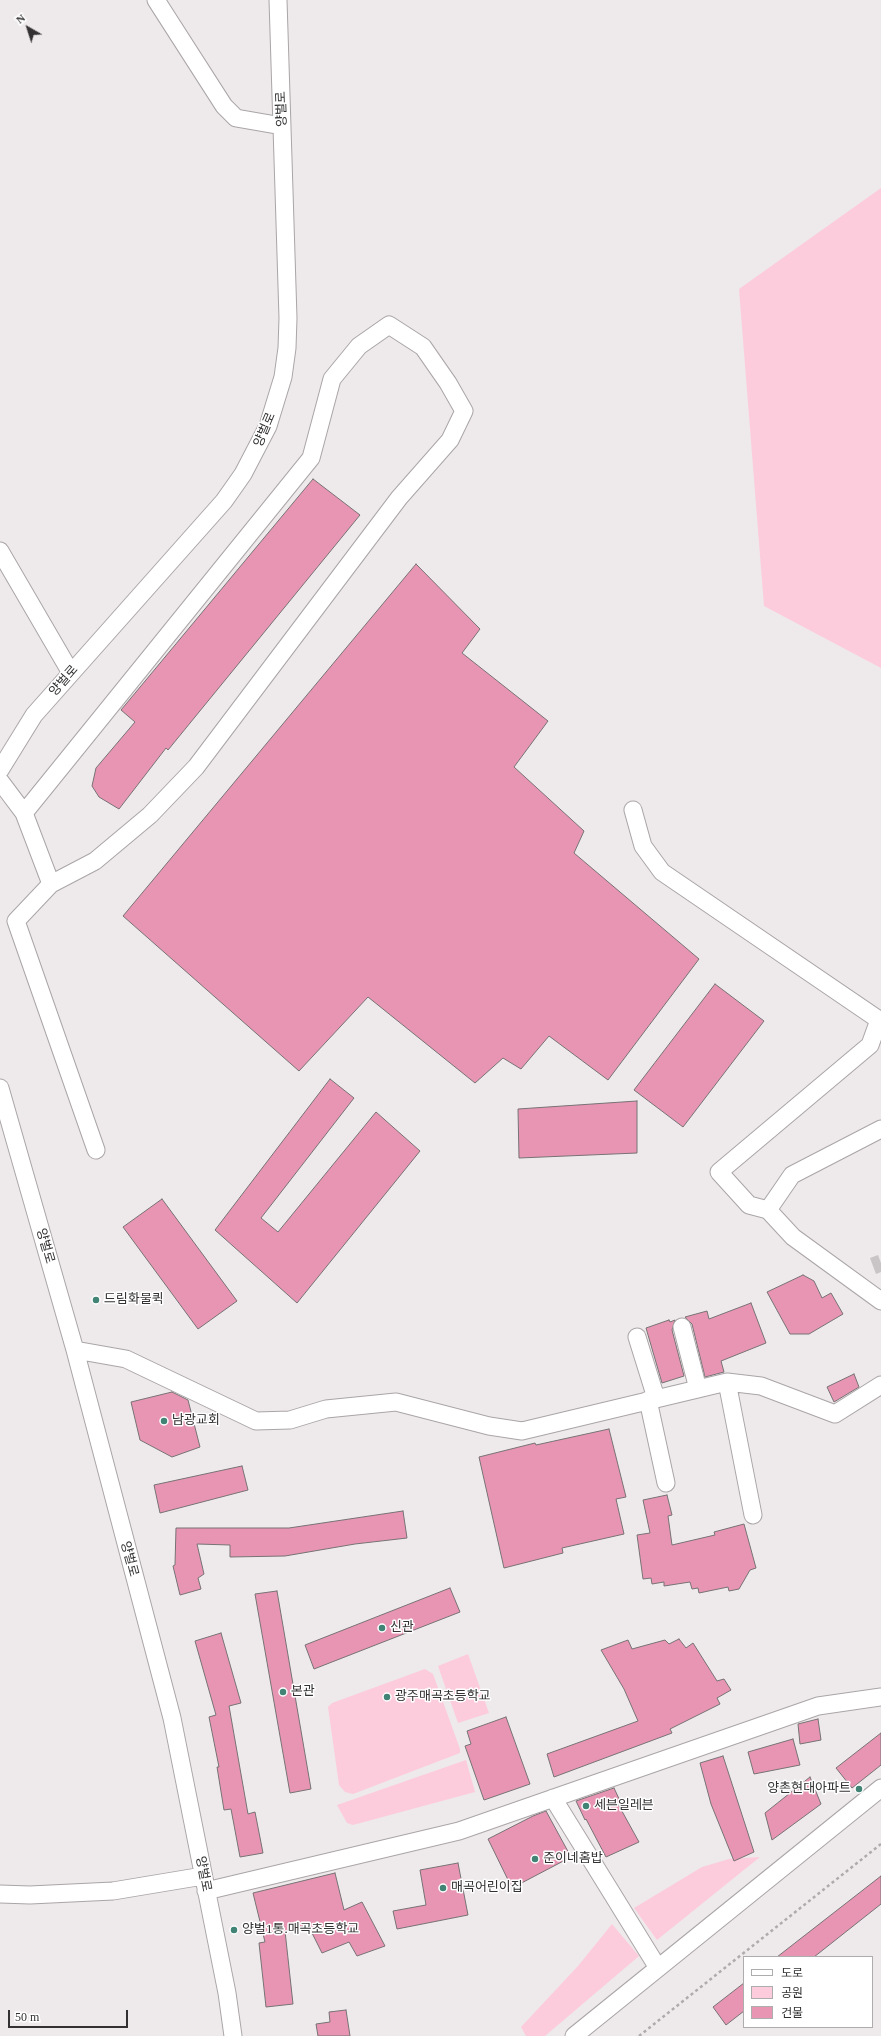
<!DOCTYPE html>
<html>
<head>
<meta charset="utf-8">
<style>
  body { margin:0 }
  #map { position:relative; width:881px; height:2036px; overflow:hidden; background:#eee9eb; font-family:"Times New Roman","Noto Sans KR",serif }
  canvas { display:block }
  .legend { position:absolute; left:743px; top:1956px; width:130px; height:72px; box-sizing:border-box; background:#fff; border:1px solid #adadad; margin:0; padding:5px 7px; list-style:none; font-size:12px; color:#333132 }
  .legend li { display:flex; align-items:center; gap:8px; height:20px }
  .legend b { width:20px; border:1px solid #adadad }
  .north { position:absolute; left:8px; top:8px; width:40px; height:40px; -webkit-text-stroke:3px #fff; paint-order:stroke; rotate:321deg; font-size:11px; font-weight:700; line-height:16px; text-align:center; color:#333132 }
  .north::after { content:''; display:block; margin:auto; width:14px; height:18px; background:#333132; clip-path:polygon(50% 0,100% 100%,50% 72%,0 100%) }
  .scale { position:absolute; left:8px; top:2010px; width:120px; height:18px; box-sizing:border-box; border:2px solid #333132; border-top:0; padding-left:5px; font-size:12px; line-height:14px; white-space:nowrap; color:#333132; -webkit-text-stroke:3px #fff; paint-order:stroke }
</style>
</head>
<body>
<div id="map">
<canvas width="881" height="2036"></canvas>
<ul class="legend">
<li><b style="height:5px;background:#fff"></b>도로</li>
<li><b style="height:11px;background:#fdccdc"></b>공원</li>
<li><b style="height:11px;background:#e895b3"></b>건물</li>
</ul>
<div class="north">N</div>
<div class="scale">50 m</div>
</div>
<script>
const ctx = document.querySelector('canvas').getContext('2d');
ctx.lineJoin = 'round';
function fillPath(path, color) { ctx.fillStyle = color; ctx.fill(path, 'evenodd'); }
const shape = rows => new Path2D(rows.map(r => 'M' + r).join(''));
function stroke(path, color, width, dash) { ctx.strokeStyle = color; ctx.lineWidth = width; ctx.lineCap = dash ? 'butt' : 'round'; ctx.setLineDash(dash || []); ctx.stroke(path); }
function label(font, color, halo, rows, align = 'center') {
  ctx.font = font + ' "Times New Roman","Noto Sans KR",serif'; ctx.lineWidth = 3; ctx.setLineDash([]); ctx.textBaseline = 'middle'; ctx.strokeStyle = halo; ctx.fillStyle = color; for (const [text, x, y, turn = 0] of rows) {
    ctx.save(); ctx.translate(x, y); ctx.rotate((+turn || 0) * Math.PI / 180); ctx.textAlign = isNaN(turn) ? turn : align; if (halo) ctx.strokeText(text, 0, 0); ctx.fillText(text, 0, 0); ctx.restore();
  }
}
fillPath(shape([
  [881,188,881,668,764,606,739,289],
  [468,1654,489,1713,458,1723,438,1666],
  [425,1669,433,1674,460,1749,460,1753,353,1794,345,1792,339,1785,328,1707,332,1703],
  [466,1760,475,1792,353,1825,347,1823,337,1805],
  [760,1857,657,1940,634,1908,702,1867,729,1859],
  [612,1924,639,1956,545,2036,526,2036,521,2027,578,1966]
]), '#fdccdc');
const building = shape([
  [313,479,360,515,168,750,166,748,119,809,99,797,92,786,96,768,135,722,121,710,313,479],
  [416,564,480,629,462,653,548,721,514,767,584,831,574,853,699,959,608,1080,549,1036,521,1069,503,1058,475,1083,368,997,299,1071,123,916,416,564],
  [715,984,764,1021,683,1127,634,1090,715,984],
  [330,1079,354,1098,261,1218,278,1232,376,1112,420,1151,297,1303,215,1230,330,1079],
  [637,1101,637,1153,519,1158,518,1109,637,1101],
  [162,1199,237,1301,198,1329,123,1227,162,1199],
  [803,1275,814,1281,822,1298,831,1293,843,1314,809,1334,790,1334,767,1292,803,1275],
  [751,1303,766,1343,721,1361,724,1372,705,1377,692,1324,685,1317,707,1311,709,1319,751,1303],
  [669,1320,670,1322,675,1320,672,1330,684,1376,662,1383,646,1328,669,1320],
  [854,1374,859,1387,834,1402,827,1387,854,1374],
  [172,1392,188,1400,200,1447,172,1457,140,1440,131,1402,172,1392],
  [609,1429,626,1497,616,1499,624,1534,562,1548,563,1553,504,1568,479,1457,535,1443,536,1445,609,1429],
  [242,1466,248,1490,160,1513,154,1485,242,1466],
  [667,1495,672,1515,668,1516,672,1545,715,1535,714,1532,744,1524,756,1568,750,1570,739,1589,729,1591,728,1587,699,1593,698,1588,692,1589,690,1582,664,1586,664,1582,652,1584,651,1578,643,1579,637,1535,650,1533,643,1500,667,1495],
  [403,1511,407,1538,355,1544,285,1556,230,1557,230,1545,197,1544,204,1574,198,1578,201,1589,180,1595,173,1566,175,1565,176,1528,289,1528,403,1511],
  [450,1588,460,1612,314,1669,305,1645,450,1588],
  [277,1591,311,1789,290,1793,255,1594,277,1591],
  [221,1633,241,1703,229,1706,248,1814,255,1812,263,1853,240,1857,231,1809,224,1810,217,1767,219,1767,209,1717,216,1715,195,1641,221,1633],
  [679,1639,686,1648,693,1643,717,1681,724,1679,731,1690,717,1698,720,1704,670,1729,672,1733,554,1777,547,1754,638,1721,624,1689,601,1650,628,1640,632,1649,665,1640,669,1644,679,1639],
  [506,1717,530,1784,484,1800,465,1746,471,1744,467,1731,506,1717],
  [818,1719,821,1740,800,1744,798,1724,818,1719],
  [881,1733,881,1765,852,1788,836,1768,881,1733],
  [793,1739,800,1765,754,1774,748,1752,793,1739],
  [723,1756,754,1852,734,1861,711,1804,700,1763,723,1756],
  [810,1777,821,1804,772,1840,765,1813,810,1777],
  [614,1788,621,1803,618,1804,639,1842,606,1857,586,1819,585,1820,576,1801,614,1788],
  [546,1811,571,1857,512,1888,488,1839,533,1816,546,1811],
  [458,1863,468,1915,397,1929,393,1911,426,1905,420,1870,458,1863],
  [335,1873,344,1910,362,1902,385,1946,357,1956,349,1942,322,1953,308,1925,285,1931,293,2004,266,2007,259,1943,265,1942,253,1893,335,1873],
  [881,1876,881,1904,814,1957,777,1957,881,1876],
  [744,1983,744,2011,726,2025,713,2007,744,1983],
  [346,2010,350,2036,318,2036,316,2024,330,2022,329,2012,346,2010]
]);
fillPath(building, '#e895b3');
stroke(building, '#777274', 1);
stroke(shape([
  [873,1266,881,1263]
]), '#c9c4c6', 17, [17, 8]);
const minor = shape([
  [156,0,224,106,236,118,282,126],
  [0,551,71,673],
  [0,770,34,715,224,501,243,474,268,426,283,377,287,348,288,318,278,0],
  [0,781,24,813,51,884,95,861,150,815,196,767,399,498,450,440,464,411,448,383,423,347,389,325,359,346,332,379,311,458,24,813],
  [633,810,643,846,662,872,879,1020,870,1045,719,1172,749,1205,768,1210],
  [51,884,16,921,96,1150],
  [0,1088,75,1350,172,1718,227,1993,233,2036],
  [881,1129,792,1175,768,1210,793,1237,881,1301],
  [682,1327,698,1389],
  [637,1337,656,1398],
  [75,1350,126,1359,256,1421,290,1420,326,1409,396,1402,489,1426,522,1431,727,1382,761,1386,835,1414,881,1385],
  [727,1382,753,1515],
  [648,1400,666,1483],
  [553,1798,658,1968],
  [206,1891,459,1831,818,1706,881,1697],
  [0,1894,30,1895,113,1891,203,1876],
  [574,2036,881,1788]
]);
stroke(minor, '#aaa5a7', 19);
stroke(shape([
  [639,2036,881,1844]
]), '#afabac', 2.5, [3, 3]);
stroke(minor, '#fff', 17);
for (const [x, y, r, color] of [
  [96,1300,4,"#418374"],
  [164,1421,4,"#418374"],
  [382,1628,4,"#418374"],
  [283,1692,4,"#418374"],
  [387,1697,4,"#418374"],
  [859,1789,4,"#418374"],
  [586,1806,4,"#418374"],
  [535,1859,4,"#418374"],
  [443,1888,4,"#418374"],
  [234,1930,4,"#418374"]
]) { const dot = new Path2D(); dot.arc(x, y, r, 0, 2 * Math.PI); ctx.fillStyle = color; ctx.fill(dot); stroke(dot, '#fff', 1.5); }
label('13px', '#333132', '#fff', [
  ["양벌로",282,109,-92],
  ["양벌로",265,430,-67],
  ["양벌로",64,681,-49],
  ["양벌로",45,1246,74],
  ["양벌로",129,1559,75],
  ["양벌로",203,1874,79]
]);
label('13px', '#333132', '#fff', [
  ["드림화물퀵",104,1300],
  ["남광교회",172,1421],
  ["신관",390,1628],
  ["본관",291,1692],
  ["광주매곡초등학교",395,1697],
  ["양촌현대아파트",851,1789,"right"],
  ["세븐일레븐",594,1806],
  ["준이네홈밥",543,1859],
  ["매곡어린이집",451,1888],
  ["양벌1통.매곡초등학교",242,1930]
], 'left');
</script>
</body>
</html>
